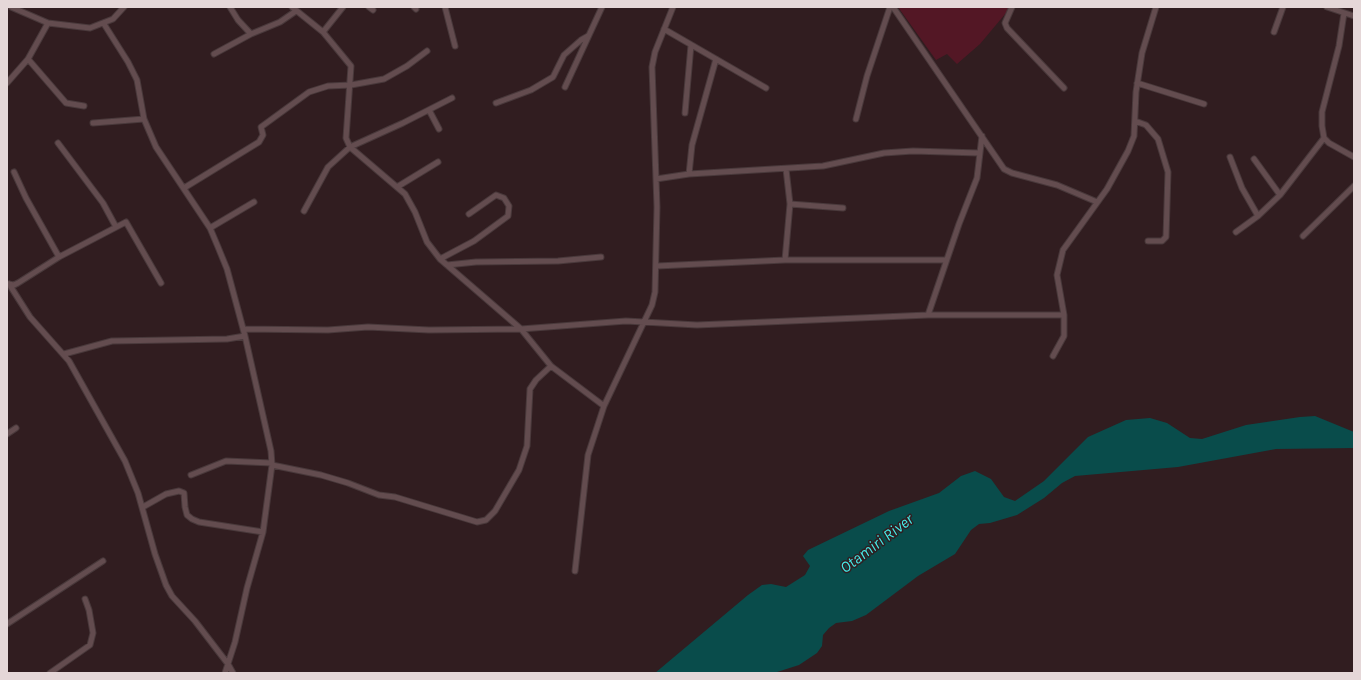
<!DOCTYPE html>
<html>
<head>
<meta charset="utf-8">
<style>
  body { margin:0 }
  #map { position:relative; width:1361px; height:680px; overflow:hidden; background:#311d20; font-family:Karla,sans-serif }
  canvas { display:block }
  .frame { position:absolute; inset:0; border:8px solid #e5d7d8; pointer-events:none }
</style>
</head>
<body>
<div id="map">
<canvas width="1361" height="680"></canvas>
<div class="frame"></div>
</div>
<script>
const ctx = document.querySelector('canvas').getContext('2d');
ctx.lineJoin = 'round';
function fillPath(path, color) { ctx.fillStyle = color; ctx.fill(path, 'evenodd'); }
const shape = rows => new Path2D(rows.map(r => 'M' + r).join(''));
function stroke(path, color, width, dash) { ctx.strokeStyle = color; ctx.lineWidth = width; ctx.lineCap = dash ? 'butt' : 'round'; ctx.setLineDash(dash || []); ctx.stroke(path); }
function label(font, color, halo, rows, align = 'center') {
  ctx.font = font + ' Karla,sans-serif'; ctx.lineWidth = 3; ctx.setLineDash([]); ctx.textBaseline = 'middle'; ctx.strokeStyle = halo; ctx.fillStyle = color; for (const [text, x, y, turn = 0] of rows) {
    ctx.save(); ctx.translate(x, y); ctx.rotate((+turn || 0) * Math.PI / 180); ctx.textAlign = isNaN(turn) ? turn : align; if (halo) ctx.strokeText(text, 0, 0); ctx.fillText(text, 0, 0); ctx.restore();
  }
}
fillPath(shape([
  [898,7,1011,7,980,44,957,64,947,54,936,60]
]), '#531725');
fillPath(shape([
  [1315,416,1354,432,1354,448,1276,449,1178,467,1075,476,1062,483,1044,498,1017,515,990,523,979,524,971,530,955,554,918,576,866,615,852,621,836,623,829,628,823,635,822,646,817,653,799,665,774,673,655,673,748,595,762,585,771,584,786,587,805,575,810,566,803,556,808,550,889,511,939,493,961,476,975,471,991,479,1004,497,1015,501,1044,481,1088,437,1126,420,1150,418,1167,423,1190,438,1202,439,1246,425,1300,417]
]), '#094c4b');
const minor = shape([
  [11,7,48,23,90,28,113,19,124,7],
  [230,7,238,20,251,34],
  [292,7,323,32,351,66,346,138,350,147,405,194,415,212,427,242,440,259,521,329,551,366,604,406],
  [369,7,373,10],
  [414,7,416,9],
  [445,7,455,46],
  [893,7,1004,169,1012,173,1057,185,1097,202],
  [1012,7,1005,23,1007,28,1064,88],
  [1327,7,1354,16],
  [1344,13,1339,46,1322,112,1322,126,1324,138,1329,143,1354,157],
  [104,24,128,62,137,80,144,119,156,147,210,228,218,247,227,269,245,336,271,451,272,465,263,532,247,588,235,642,225,673],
  [664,29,766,88],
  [323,32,343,7],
  [1274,32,1283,7],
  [214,54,251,34,280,22,296,11],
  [28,59,66,103,84,106],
  [7,83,28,59,48,23],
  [1137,83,1204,104],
  [565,87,602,7],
  [496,103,531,90,553,77,564,55,581,40,588,36],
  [429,110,439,129],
  [685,113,691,45],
  [856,119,867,76,890,7],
  [1135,121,1146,125,1158,139,1168,172,1166,237,1162,241,1148,241],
  [93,123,144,119],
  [58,143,103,203,116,227],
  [1230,157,1242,188,1258,216],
  [1254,159,1280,195],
  [14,172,26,198,59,257],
  [689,174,692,145,716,59],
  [656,179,689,174,823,166,884,153,913,151,979,153],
  [397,187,438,162],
  [184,188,259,142,263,135,261,127,309,92,328,86,351,85,384,79,407,66,427,51],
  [790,204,843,208],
  [304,211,328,167,350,147,403,123,452,98],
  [210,228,254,202],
  [1236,232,1258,216,1280,195,1324,138],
  [1303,236,1354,186],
  [440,259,474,241,508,216,509,206,504,198,496,195,469,214],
  [785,260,790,204,786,169],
  [447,265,476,262,558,261,601,257],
  [657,266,785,260,946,260],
  [8,284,14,285,18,283,59,257,126,222,161,283],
  [9,284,30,317,69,361,125,461,138,493,155,554,166,585,172,596,195,621,228,664,233,673],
  [928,315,959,224,977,178,982,136],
  [243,329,328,330,368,327,429,330,521,329,626,321,697,325,928,315,1064,315],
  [64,354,112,341,227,339,245,336],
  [1053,356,1064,336,1064,315,1057,275,1063,250,1107,189,1128,151,1134,136,1136,92,1142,53,1156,7],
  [7,434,16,428],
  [272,465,321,475,348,483,379,495,395,497,477,522,486,520,495,511,519,470,527,446,530,389,536,380,551,366],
  [191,475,226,461,272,463],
  [143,507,166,494,179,491,184,493,185,507,187,515,192,519,199,522,263,532],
  [575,571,588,455,604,406,652,305,655,292,657,207,652,67,655,52,673,7],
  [7,624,103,561],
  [50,673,90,645,93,633,89,610,85,599]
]);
stroke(minor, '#49393b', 7);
stroke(minor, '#634c4f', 5);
label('italic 16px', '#45ece9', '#311d20', [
  ["Otamiri River",877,544,-37]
]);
</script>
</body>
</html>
